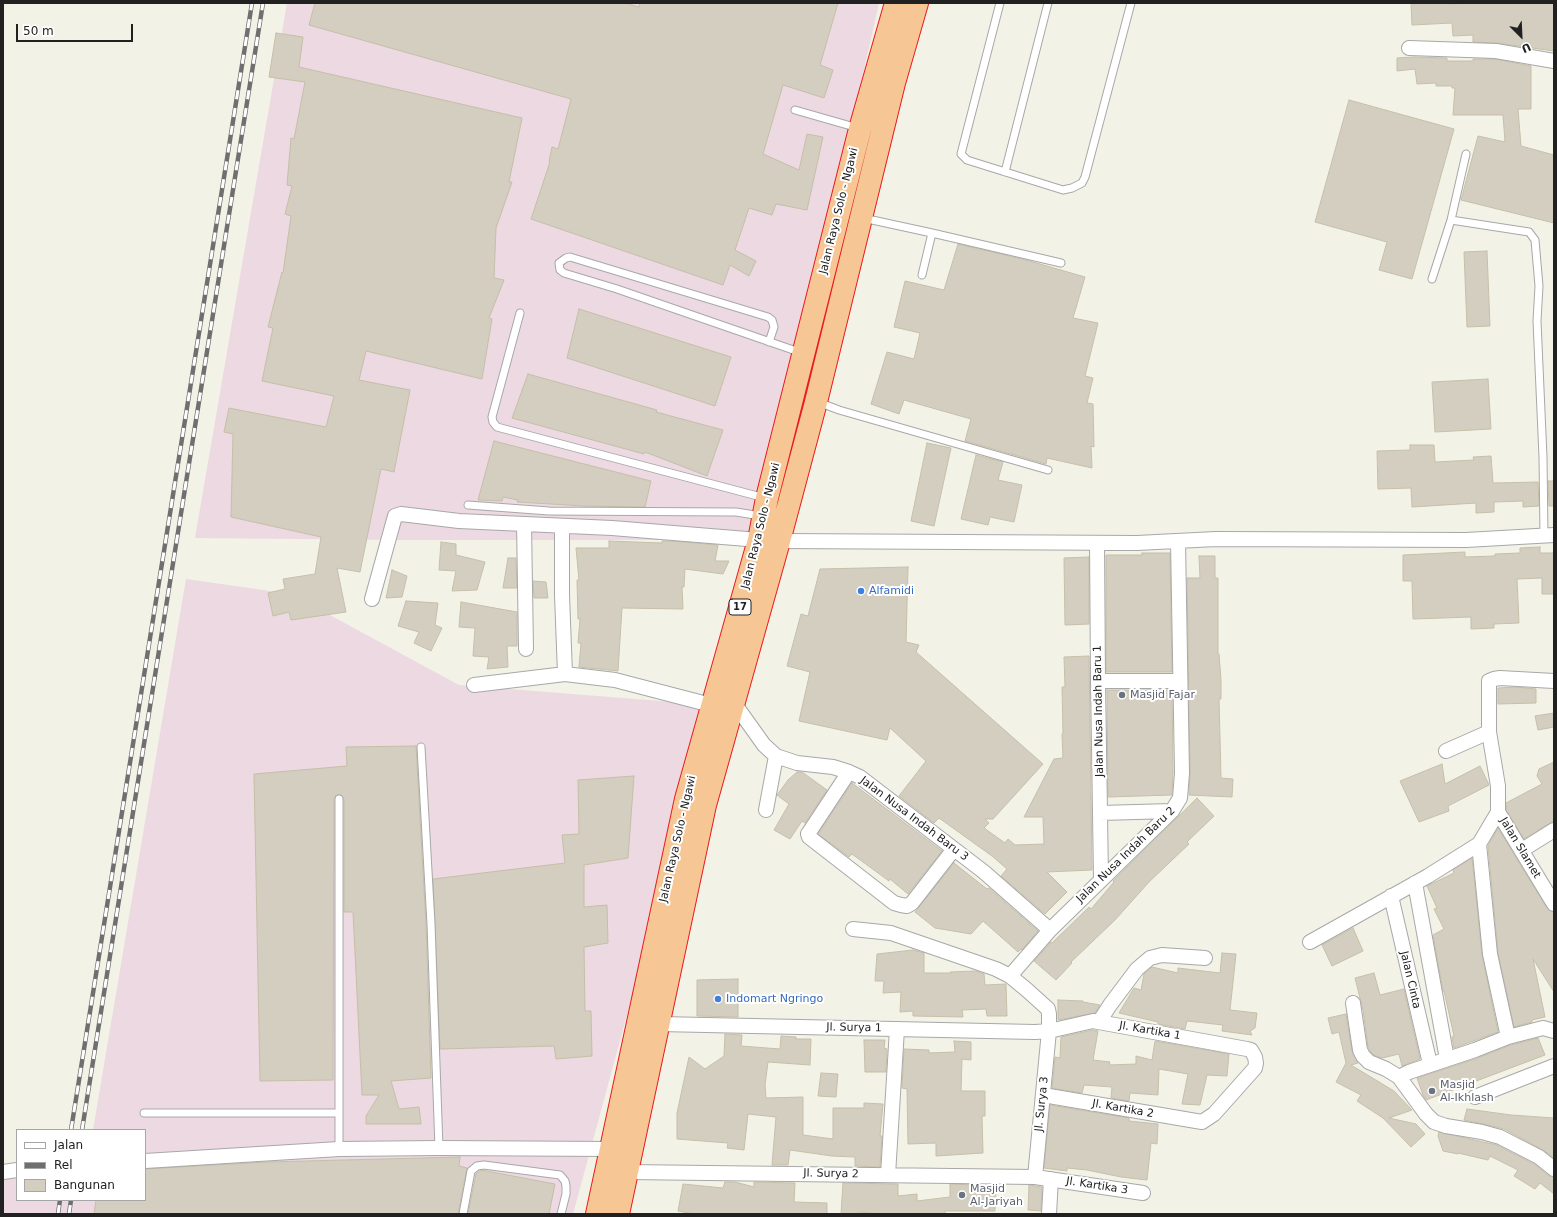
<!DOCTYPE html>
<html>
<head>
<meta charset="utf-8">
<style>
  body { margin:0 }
  #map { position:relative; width:1557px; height:1217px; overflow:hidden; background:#f2f2e7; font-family:"DejaVu Sans",sans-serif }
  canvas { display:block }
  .frame { position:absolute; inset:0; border:4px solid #212121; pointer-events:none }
  .legend { position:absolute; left:16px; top:1129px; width:130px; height:72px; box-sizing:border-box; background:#fff; border:1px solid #a6a6a6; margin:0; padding:5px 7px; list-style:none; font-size:12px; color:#212121 }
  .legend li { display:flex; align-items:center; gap:8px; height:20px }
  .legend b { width:20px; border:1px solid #a6a6a6 }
  .north { position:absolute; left:1501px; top:16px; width:40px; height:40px; -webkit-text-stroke:3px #fff; paint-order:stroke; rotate:156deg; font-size:11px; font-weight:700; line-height:16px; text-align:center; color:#212121 }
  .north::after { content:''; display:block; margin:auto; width:14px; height:18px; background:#212121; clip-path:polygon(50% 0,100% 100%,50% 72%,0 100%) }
  .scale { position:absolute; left:16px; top:24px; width:117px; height:18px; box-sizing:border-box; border:2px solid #212121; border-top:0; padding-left:5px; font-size:12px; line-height:14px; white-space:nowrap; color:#212121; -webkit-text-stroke:3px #fff; paint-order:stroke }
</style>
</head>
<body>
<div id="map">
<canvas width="1557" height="1217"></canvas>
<div class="frame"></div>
<ul class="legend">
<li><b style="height:5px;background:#fff"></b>Jalan</li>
<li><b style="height:5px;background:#6f6f6f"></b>Rel</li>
<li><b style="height:11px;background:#d3cec0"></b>Bangunan</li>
</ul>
<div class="north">U</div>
<div class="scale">50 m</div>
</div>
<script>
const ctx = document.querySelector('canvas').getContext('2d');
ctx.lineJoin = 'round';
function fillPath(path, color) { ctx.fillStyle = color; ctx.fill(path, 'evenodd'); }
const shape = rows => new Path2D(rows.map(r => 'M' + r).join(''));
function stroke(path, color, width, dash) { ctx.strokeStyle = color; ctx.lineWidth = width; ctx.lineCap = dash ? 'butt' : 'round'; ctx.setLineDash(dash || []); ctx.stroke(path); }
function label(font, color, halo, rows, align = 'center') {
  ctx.font = font + ' "DejaVu Sans",sans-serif'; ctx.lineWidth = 4; ctx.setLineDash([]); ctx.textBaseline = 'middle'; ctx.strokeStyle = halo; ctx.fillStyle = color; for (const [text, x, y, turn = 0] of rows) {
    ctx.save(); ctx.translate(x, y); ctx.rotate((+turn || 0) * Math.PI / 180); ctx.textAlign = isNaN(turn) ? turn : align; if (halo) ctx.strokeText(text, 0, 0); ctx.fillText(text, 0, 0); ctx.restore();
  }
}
fillPath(shape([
  [287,3,879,3,759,540,406,540,195,538],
  [186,579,291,594,459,685,711,705,573,1214,3,1214,3,1176,17,1176,17,1200,145,1200,145,1130,93,1130]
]), '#ecd9e2');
const building = shape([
  [315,3,625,3,639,7,640,3,838,3,820,65,833,70,824,98,783,85,763,154,799,170,807,134,823,137,807,210,776,204,772,215,749,208,735,250,756,261,749,276,730,265,723,285,531,219,550,162,549,162,552,147,558,149,571,99,309,25,315,3],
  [1411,3,1449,3,1449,4,1473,3,1554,3,1554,51,1497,43,1473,42,1473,35,1453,36,1452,23,1412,25,1411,3],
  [276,33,303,37,299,67,522,118,509,182,512,182,496,228,494,278,504,280,489,318,492,319,482,379,366,351,359,380,410,390,394,472,381,469,360,572,337,568,346,612,291,620,289,612,273,616,268,593,285,589,283,579,315,574,321,537,231,517,233,434,224,432,229,408,326,427,334,396,262,381,273,328,268,327,282,272,283,273,291,216,285,214,292,186,287,185,291,138,294,139,305,82,269,77,276,33],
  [1414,57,1447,58,1447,61,1473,61,1473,59,1495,59,1531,66,1531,109,1518,109,1521,146,1554,155,1554,223,1461,200,1478,136,1505,142,1503,115,1453,115,1455,88,1452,88,1452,86,1436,86,1436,83,1417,84,1415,69,1397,71,1397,58,1414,57],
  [1349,100,1454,129,1412,279,1379,270,1387,242,1315,222,1349,100],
  [958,244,1026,260,1085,277,1073,318,1098,323,1085,376,1093,378,1087,403,1093,404,1094,447,1091,446,1092,468,1047,458,1046,464,965,441,971,419,904,400,899,414,871,404,887,352,914,359,920,333,894,327,905,281,944,290,958,244],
  [1487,251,1490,326,1467,327,1464,252,1487,251],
  [579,309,731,357,715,406,567,358,579,309],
  [528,374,657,410,656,412,723,430,707,476,645,452,644,454,512,418,528,374],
  [1488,379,1491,429,1435,432,1432,382,1488,379],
  [494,441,651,481,645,507,584,506,517,502,518,500,503,497,502,501,478,500,494,441],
  [927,443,951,448,934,526,911,521,927,443],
  [1410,445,1434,445,1435,462,1474,460,1473,457,1491,456,1493,483,1538,482,1539,506,1523,507,1523,501,1494,502,1494,512,1476,513,1476,503,1412,507,1411,488,1378,489,1377,451,1410,450,1410,445],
  [976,455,1003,462,998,480,1022,485,1014,522,990,517,988,525,961,519,976,455],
  [1548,481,1554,481,1554,506,1549,506,1548,481],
  [609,541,662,543,662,541,671,541,718,545,715,561,729,561,723,574,685,569,684,587,682,587,683,609,622,608,618,671,579,667,581,643,578,643,580,619,578,619,577,580,579,580,576,548,609,548,609,541],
  [441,542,456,544,456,555,485,562,477,590,452,591,456,571,439,570,441,542],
  [1540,547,1540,553,1554,553,1554,594,1542,594,1542,578,1517,579,1519,623,1494,624,1494,628,1471,629,1471,617,1413,619,1412,581,1403,581,1403,555,1465,552,1465,557,1495,556,1495,554,1520,553,1520,548,1540,547],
  [1142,553,1170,553,1172,672,1106,672,1106,555,1142,555,1142,553],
  [1199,556,1215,556,1215,578,1218,578,1218,654,1219,654,1221,680,1221,699,1219,699,1221,778,1233,779,1232,797,1189,795,1190,773,1187,578,1200,578,1199,556],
  [1089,557,1089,624,1065,625,1064,558,1089,557],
  [508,558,516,558,517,588,503,588,508,558],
  [908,567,906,642,919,645,916,652,1043,764,993,819,985,819,989,823,984,828,1005,843,1008,839,1015,845,1044,844,1043,817,1024,817,1054,759,1063,758,1062,734,1063,734,1062,687,1065,687,1064,657,1089,656,1092,870,1047,872,1067,892,1045,914,1001,876,1007,869,992,856,939,818,934,823,899,796,926,761,890,728,887,740,799,721,810,672,787,666,801,614,808,616,820,569,908,567],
  [392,570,407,576,402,597,386,598,392,570],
  [533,581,546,582,548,598,534,598,533,581],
  [406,601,438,603,435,625,442,628,431,651,414,643,419,632,398,626,406,601],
  [461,602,517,612,517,646,507,646,508,667,487,669,489,657,473,656,475,628,459,627,461,602],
  [1516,687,1536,689,1536,703,1498,704,1498,688,1516,687],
  [1107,690,1172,690,1173,773,1172,795,1108,797,1107,690],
  [1554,713,1554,727,1538,730,1535,716,1554,713],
  [416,746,426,924,431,1078,391,1081,399,1109,419,1107,421,1124,366,1124,366,1116,379,1095,362,1095,353,912,344,912,344,799,341,795,336,795,334,799,333,1080,260,1081,254,774,347,766,346,747,416,746],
  [1554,762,1554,822,1550,823,1524,839,1506,810,1506,803,1542,784,1537,776,1539,769,1554,762],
  [1442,764,1445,784,1480,766,1489,785,1448,806,1449,811,1419,822,1400,781,1442,764],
  [797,772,802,772,827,790,805,823,802,821,790,839,774,830,789,804,777,795,788,780,797,772],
  [634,776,628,858,584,865,584,907,607,905,608,943,584,947,585,1011,591,1011,592,1056,556,1059,554,1046,440,1049,433,879,565,863,562,835,579,834,578,780,634,776],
  [852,783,942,851,908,894,890,879,889,881,852,854,849,857,818,834,852,783],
  [1197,798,1214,816,1187,842,1189,844,1149,882,1115,920,1071,962,1072,963,1056,980,1034,961,1051,942,1052,943,1089,907,1091,909,1114,882,1113,881,1197,798],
  [1498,828,1547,908,1554,912,1554,992,1533,959,1545,1017,1532,1020,1532,1022,1514,1027,1498,953,1488,846,1498,828],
  [1472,858,1482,955,1498,1032,1454,1048,1452,1037,1454,1036,1444,991,1443,991,1433,935,1444,929,1434,909,1437,908,1427,886,1454,873,1453,870,1472,858],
  [954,863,987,889,989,888,1038,931,1022,950,1021,949,1018,952,983,921,971,934,935,928,915,912,954,863],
  [1353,928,1363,951,1332,966,1322,945,1353,928],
  [913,950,924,953,924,973,951,973,950,972,975,971,984,974,985,985,1006,984,1007,1016,987,1016,986,1009,962,1010,963,1017,913,1016,913,1011,900,1012,901,992,883,993,884,981,875,981,877,954,913,950],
  [1222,953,1236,954,1230,1010,1257,1013,1255,1028,1250,1031,1252,1035,1222,1031,1223,1025,1187,1021,1185,1029,1158,1024,1158,1022,1119,1013,1134,988,1141,990,1144,974,1152,967,1178,973,1178,968,1220,973,1222,953],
  [1374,973,1380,995,1404,989,1420,1059,1402,1066,1399,1054,1382,1058,1374,1055,1370,1051,1368,1047,1363,1010,1355,978,1374,973],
  [738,979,738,1017,697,1016,697,980,738,979],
  [1058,1000,1083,1001,1083,1002,1100,1005,1095,1013,1058,1020,1058,1000],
  [1346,1014,1352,1051,1358,1063,1351,1065,1394,1091,1412,1110,1389,1118,1416,1124,1425,1134,1411,1147,1383,1118,1357,1101,1361,1095,1336,1082,1346,1063,1339,1032,1332,1034,1328,1018,1346,1014],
  [1093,1030,1098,1031,1093,1060,1110,1062,1109,1065,1136,1064,1136,1056,1152,1060,1155,1041,1229,1054,1227,1076,1207,1075,1200,1105,1182,1104,1188,1074,1159,1069,1158,1095,1130,1093,1129,1101,1111,1098,1112,1087,1084,1085,1082,1093,1052,1088,1055,1057,1060,1058,1061,1037,1093,1030],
  [725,1034,742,1035,741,1046,780,1049,781,1036,796,1037,796,1039,811,1039,810,1065,768,1062,765,1085,766,1098,803,1097,803,1135,833,1139,833,1108,864,1108,864,1103,883,1104,880,1136,882,1136,880,1167,855,1166,855,1157,832,1156,790,1150,788,1165,772,1165,776,1117,748,1114,744,1150,727,1148,728,1143,677,1139,677,1113,689,1057,705,1069,724,1056,725,1034],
  [1538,1038,1545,1055,1426,1100,1423,1095,1417,1078,1478,1058,1511,1045,1538,1038],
  [864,1040,885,1040,884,1048,887,1049,886,1072,865,1072,864,1040],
  [954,1041,971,1042,971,1060,962,1059,961,1091,985,1091,985,1116,982,1116,983,1153,936,1156,936,1143,908,1144,907,1089,902,1088,904,1049,929,1050,929,1053,955,1052,954,1041],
  [821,1073,838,1074,836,1097,818,1096,821,1073],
  [1050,1105,1129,1118,1129,1121,1158,1124,1157,1144,1151,1143,1147,1180,1121,1177,1087,1170,1067,1168,1067,1171,1044,1168,1050,1105],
  [1467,1109,1511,1115,1554,1118,1554,1158,1543,1150,1504,1129,1484,1124,1464,1120,1467,1109],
  [1439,1132,1497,1145,1534,1164,1549,1176,1554,1177,1554,1194,1540,1183,1535,1189,1514,1176,1518,1170,1490,1156,1488,1160,1458,1153,1458,1154,1443,1151,1438,1136,1439,1132],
  [460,1157,459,1166,467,1168,458,1214,94,1214,96,1200,145,1200,145,1169,267,1162,460,1157],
  [481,1170,555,1184,549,1214,468,1214,476,1174,481,1170],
  [725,1182,735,1182,754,1187,754,1182,795,1183,794,1202,827,1203,827,1214,694,1214,678,1211,683,1184,723,1188,725,1182],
  [843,1183,898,1184,898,1196,917,1194,917,1201,950,1197,950,1184,974,1185,974,1190,996,1191,995,1211,945,1211,945,1214,882,1214,858,1212,858,1214,841,1214,843,1183],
  [1029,1185,1042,1187,1041,1211,1028,1210,1029,1185]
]);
fillPath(building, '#d3cec0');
stroke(building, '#c6bfa8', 1);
const service = shape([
  [1000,3,961,154,967,160,1063,190,1072,188,1082,183,1085,177,1131,3],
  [795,110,858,128],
  [1005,172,1048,3],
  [863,218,932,233,922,275],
  [1451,220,1529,232,1535,240,1539,286,1537,321,1543,457,1544,536],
  [932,233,1061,263],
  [1432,279,1451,220,1466,154],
  [520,313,492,417,493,422,497,427,765,498],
  [769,342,774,327,772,320,768,317,570,257,566,258,559,263,560,270,564,273,617,289,802,353],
  [818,402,839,410,1048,470],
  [468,505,549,511,736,512,761,516],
  [421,747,431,924,439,1148],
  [339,799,339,1113],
  [144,1113,339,1113,339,1149],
  [463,1214,471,1171,477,1166,484,1165,560,1175,565,1181,566,1186,566,1194,561,1214]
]);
const minor = shape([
  [1409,48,1496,51,1554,61],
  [524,524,526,649],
  [562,526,562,595,565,674],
  [779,541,1137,543,1216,539,1466,540,1554,535],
  [1097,543,1098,681,1101,879],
  [372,599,395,516,401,514,459,521,612,528,759,540],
  [1098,681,1180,681],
  [474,685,565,674,615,680,711,705],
  [734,703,764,745,776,756,797,763,833,767,849,772,860,777,984,872,1050,930],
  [1446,751,1489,732],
  [849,772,810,831,808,834,809,837,894,903,901,905,907,906,912,903,954,849],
  [766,810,776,756],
  [1498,812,1554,904],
  [1100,813,1172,811],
  [1479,844,1490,954,1508,1037],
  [1522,850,1554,830],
  [1415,883,1447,1059],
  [1391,896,1430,1064],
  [853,929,891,933,996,969,1010,976,1027,990,1048,1009,1049,1014,1049,1031,1035,1177],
  [1310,942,1428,876,1479,844,1498,812,1498,786,1489,732,1489,681,1494,679,1500,678,1554,681],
  [1010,976,1050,930,1172,811,1180,798,1182,773,1178,541],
  [1353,1003,1360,1050,1363,1056,1369,1062,1386,1069,1399,1077,1426,1114,1434,1122,1446,1126,1482,1132,1500,1137,1539,1157,1554,1169],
  [1099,1022,1110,1005,1137,969,1150,958,1162,955,1205,958],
  [659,1024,1035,1032,1049,1031,1093,1021,1247,1049,1251,1050,1255,1057,1256,1063,1255,1068,1214,1114,1202,1122,1043,1095],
  [1399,1077,1409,1072,1475,1050,1508,1037,1543,1028,1554,1031],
  [1475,1097,1554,1066],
  [145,1161,339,1149,439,1148,610,1149],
  [3,1172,17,1170],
  [627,1172,1035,1177,1143,1193],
  [888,1175,897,1029],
  [1049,1214,1051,1179]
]);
const trunk = shape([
  [597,1214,686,799,759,540,767,498,860,129,896,3],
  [618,1214,705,805,779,541,816,402,894,83,917,3]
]);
stroke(service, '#a8a8a8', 9);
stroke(minor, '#a8a8a8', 16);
stroke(trunk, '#eb1a1f', 24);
stroke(service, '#fff', 7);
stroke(minor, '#fff', 14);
stroke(trunk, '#f7c695', 22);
const rail = shape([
  [71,1130,252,3],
  [82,1130,263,3],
  [58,1214,60,1200],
  [69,1214,71,1200]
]);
stroke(rail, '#6f6f6f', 4.5);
stroke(rail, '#fff', 3, [9]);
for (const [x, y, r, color] of [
  [861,591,4,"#3f7fe0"],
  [1122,695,4,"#6b7280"],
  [718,999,4,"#3f7fe0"],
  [1432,1091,4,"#6b7280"],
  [962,1195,4,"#6b7280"]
]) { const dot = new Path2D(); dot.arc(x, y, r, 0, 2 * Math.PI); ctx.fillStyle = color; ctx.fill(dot); stroke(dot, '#fff', 1.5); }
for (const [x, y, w] of [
  [740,607,22]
]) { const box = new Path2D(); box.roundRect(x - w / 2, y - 8, w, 16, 3); ctx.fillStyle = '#fff'; ctx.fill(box); stroke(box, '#212121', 1); }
label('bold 10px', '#212121', null, [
  ["17",740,607]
]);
label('11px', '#212121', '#fff', [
  ["Jalan Raya Solo - Ngawi",839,211,-76],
  ["Jalan Raya Solo - Ngawi",761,526,-76],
  ["Jalan Nusa Indah Baru 1",1099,711,-91],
  ["Jalan Nusa Indah Baru 3",914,819,37],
  ["Jalan Raya Solo - Ngawi",678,839,-77],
  ["Jalan Slamet",1520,848,59],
  ["Jalan Nusa Indah Baru 2",1126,855,-44],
  ["Jalan Cinta",1410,980,77],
  ["Jl. Surya 1",854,1028,1],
  ["Jl. Kartika 1",1150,1031,10],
  ["Jl. Surya 3",1042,1104,-84],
  ["Jl. Kartika 2",1123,1109,10],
  ["Jl. Surya 2",831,1174,1],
  ["Jl. Kartika 3",1097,1186,9]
]);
label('11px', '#366cbe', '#fff', [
  ["Alfamidi",869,591],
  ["Indomart Ngringo",726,999]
], 'left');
label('11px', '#5b616d', '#fff', [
  ["Masjid Fajar",1130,695],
  ["Masjid",1440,1085],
  ["Al-Ikhlash",1440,1098],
  ["Masjid",970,1189],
  ["Al-Jariyah",970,1202]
], 'left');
</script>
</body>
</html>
